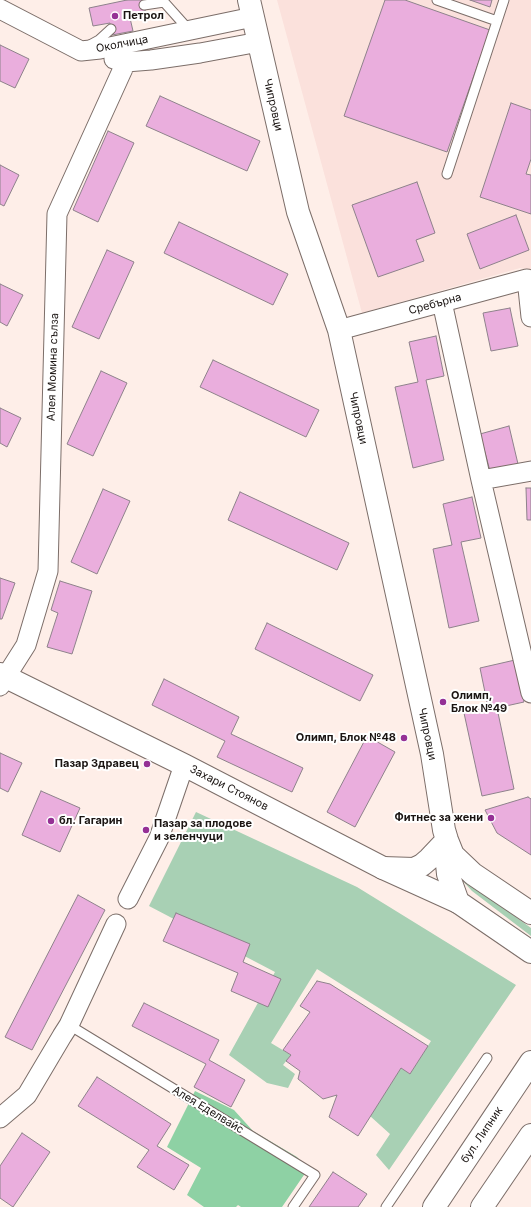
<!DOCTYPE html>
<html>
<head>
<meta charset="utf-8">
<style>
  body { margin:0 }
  canvas { display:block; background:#feeee8 }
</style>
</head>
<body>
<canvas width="531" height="1207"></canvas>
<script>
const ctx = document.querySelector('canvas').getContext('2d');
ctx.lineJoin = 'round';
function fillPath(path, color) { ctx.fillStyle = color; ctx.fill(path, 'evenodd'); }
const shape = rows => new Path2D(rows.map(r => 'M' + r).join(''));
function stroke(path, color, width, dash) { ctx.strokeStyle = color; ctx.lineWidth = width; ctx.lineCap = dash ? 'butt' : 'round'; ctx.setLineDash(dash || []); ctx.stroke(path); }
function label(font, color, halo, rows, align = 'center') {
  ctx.font = font + ' Inter,sans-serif'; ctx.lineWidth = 4; ctx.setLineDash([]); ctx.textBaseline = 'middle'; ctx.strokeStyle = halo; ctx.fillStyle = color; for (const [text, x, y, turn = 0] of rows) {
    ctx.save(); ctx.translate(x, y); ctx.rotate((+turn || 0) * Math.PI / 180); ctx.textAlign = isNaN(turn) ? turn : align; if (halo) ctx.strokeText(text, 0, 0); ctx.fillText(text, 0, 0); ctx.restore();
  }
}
fillPath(shape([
  [277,0,531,0,531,270,520,268,362,313]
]), '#fbe1dc');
fillPath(shape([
  [196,812,357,887,516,985,389,1170,376,1155,390,1134,370,1116,401,1068,410,1074,431,1041,317,969,271,1043,291,1055,283,1065,295,1074,288,1088,267,1083,229,1055,275,972,149,906],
  [457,869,479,890,531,928,531,936,472,891,460,878]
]), '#a8d0b4');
fillPath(shape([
  [195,1091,234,1110,253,1131,297,1157,308,1169,282,1207,241,1207,238,1205,236,1207,204,1207,187,1195,201,1168,167,1147]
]), '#8ed1a4');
const building = shape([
  [127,0,143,0,146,15,130,18,133,31,112,35,110,23,93,26,89,8,127,0],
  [385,0,405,0,490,30,447,152,344,116,385,0],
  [470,0,492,0,490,7,470,0],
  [0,45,29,59,15,88,0,81,0,45],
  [160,96,260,141,247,171,146,126,160,96],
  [511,103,531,110,531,159,526,174,531,175,531,214,480,197,511,103],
  [108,131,134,143,98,222,73,210,108,131],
  [0,165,19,175,4,206,0,204,0,165],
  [417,182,435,233,416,240,424,261,378,277,352,205,417,182],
  [516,215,529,250,480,269,467,234,516,215],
  [179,222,288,274,273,305,164,253,179,222],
  [107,250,134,262,99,339,72,327,107,250],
  [0,284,23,295,7,326,0,322,0,284],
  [510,308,518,346,491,351,483,313,510,308],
  [436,336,444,376,426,380,444,460,413,468,395,387,418,382,409,342,436,336],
  [213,360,319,410,306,437,200,387,213,360],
  [101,371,127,383,93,456,67,444,101,371],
  [0,408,21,418,7,447,0,443,0,408],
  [509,426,518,464,490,471,480,434,509,426],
  [526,488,531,488,531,520,527,520,526,488],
  [103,489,130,501,97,574,71,562,103,489],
  [240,492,349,543,337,570,228,520,240,492],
  [472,497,481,538,461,542,479,621,449,628,433,549,452,545,443,504,472,497],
  [0,578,15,583,2,619,0,619,0,578],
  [60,581,92,591,72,654,47,647,58,613,51,610,60,581],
  [267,623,373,675,360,701,255,649,267,623],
  [515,660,524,702,497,708,514,789,482,796,464,713,488,707,480,668,515,660],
  [164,679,239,717,231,734,303,768,292,792,217,757,225,741,152,705,164,679],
  [367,736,395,752,355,827,327,812,367,736],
  [0,753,22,763,8,792,0,788,0,753],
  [41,791,80,808,60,852,22,835,41,791],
  [528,797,531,799,531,855,497,833,485,810,528,797],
  [78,895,105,910,32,1050,5,1037,78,895],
  [176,913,250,944,243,962,281,979,268,1007,231,991,238,973,163,941,176,913],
  [317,981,330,984,428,1046,410,1074,401,1068,358,1136,329,1117,337,1095,323,1099,298,1079,300,1071,286,1061,291,1055,283,1050,310,1012,300,1006,317,981],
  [144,1003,219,1040,209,1060,245,1080,231,1107,194,1087,206,1064,132,1026,144,1003],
  [97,1077,171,1124,157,1146,189,1165,174,1190,137,1167,149,1150,78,1106,97,1077],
  [22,1133,50,1152,13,1207,0,1198,0,1166,22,1133],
  [333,1172,367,1194,358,1207,309,1207,333,1172]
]);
fillPath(building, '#eaaedd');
stroke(building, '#8e828b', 1);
const service = shape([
  [437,0,497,21],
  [144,5,164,2,189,30],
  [88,46,99,40,111,29],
  [447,174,504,0],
  [69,1025,315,1175,293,1207],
  [386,1207,487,1058]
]);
const minor = shape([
  [0,9,81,51,100,49,253,17],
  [114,59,126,62,151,60,200,53,259,42],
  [527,279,531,317],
  [442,302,481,480,531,693],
  [339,330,527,279,531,280],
  [481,480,531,471],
  [0,686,26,645,48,571,57,214,126,62],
  [128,899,159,838,184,765],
  [0,1118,27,1095,62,1036,69,1025,116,924]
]);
const tertiary = shape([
  [0,674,184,765,383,868,458,902]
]);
const secondary = shape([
  [249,0,298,212,339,330,432,754,444,830,447,840,453,855,473,874,531,913],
  [447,841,447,864,448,874,458,902,531,952],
  [383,868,414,869,422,865,429,859,447,840]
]);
const primary = shape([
  [434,1207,531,1062],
  [482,1207,531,1135]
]);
stroke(service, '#7c6e69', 11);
stroke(minor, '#7c6e69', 21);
stroke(tertiary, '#7c6e69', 24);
stroke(secondary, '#7c6e69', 24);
stroke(primary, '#7c6e69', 24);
stroke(service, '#fff', 9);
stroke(minor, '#fff', 19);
stroke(tertiary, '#fff', 22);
stroke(secondary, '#fff', 22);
stroke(primary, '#fff', 22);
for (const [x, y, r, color] of [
  [115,16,4,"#953095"],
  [443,702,4,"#953095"],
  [404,738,4,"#953095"],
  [147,764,4,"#953095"],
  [491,818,4,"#953095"],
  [51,821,4,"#953095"],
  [146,830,4,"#953095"]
]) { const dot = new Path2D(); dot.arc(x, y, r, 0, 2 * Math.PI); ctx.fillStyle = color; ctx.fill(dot); stroke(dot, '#fff', 1.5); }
label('bold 11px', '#1b1513', '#fff', [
  ["Петрол",123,16],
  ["Олимп,",451,696],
  ["Блок №49",451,709],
  ["Олимп, Блок №48",396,738,"right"],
  ["Пазар Здравец",139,764,"right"],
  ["Фитнес за жени",483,818,"right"],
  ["бл. Гагарин",59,821],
  ["Пазар за плодове",154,824],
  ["и зеленчуци",154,837]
], 'left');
label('11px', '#1b1513', '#fff', [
  ["Околчица",122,44,-11],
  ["Чипровци",273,105,77],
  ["Сребърна",435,304,-15],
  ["Алея Момина сълза",53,367,-88],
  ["Чипровци",358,418,78],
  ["Чипровци",427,734,78],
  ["Захари Стоянов",229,788,27],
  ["Алея Еделвайс",208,1110,31],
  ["бул. Липник",482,1135,-56]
]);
</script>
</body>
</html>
